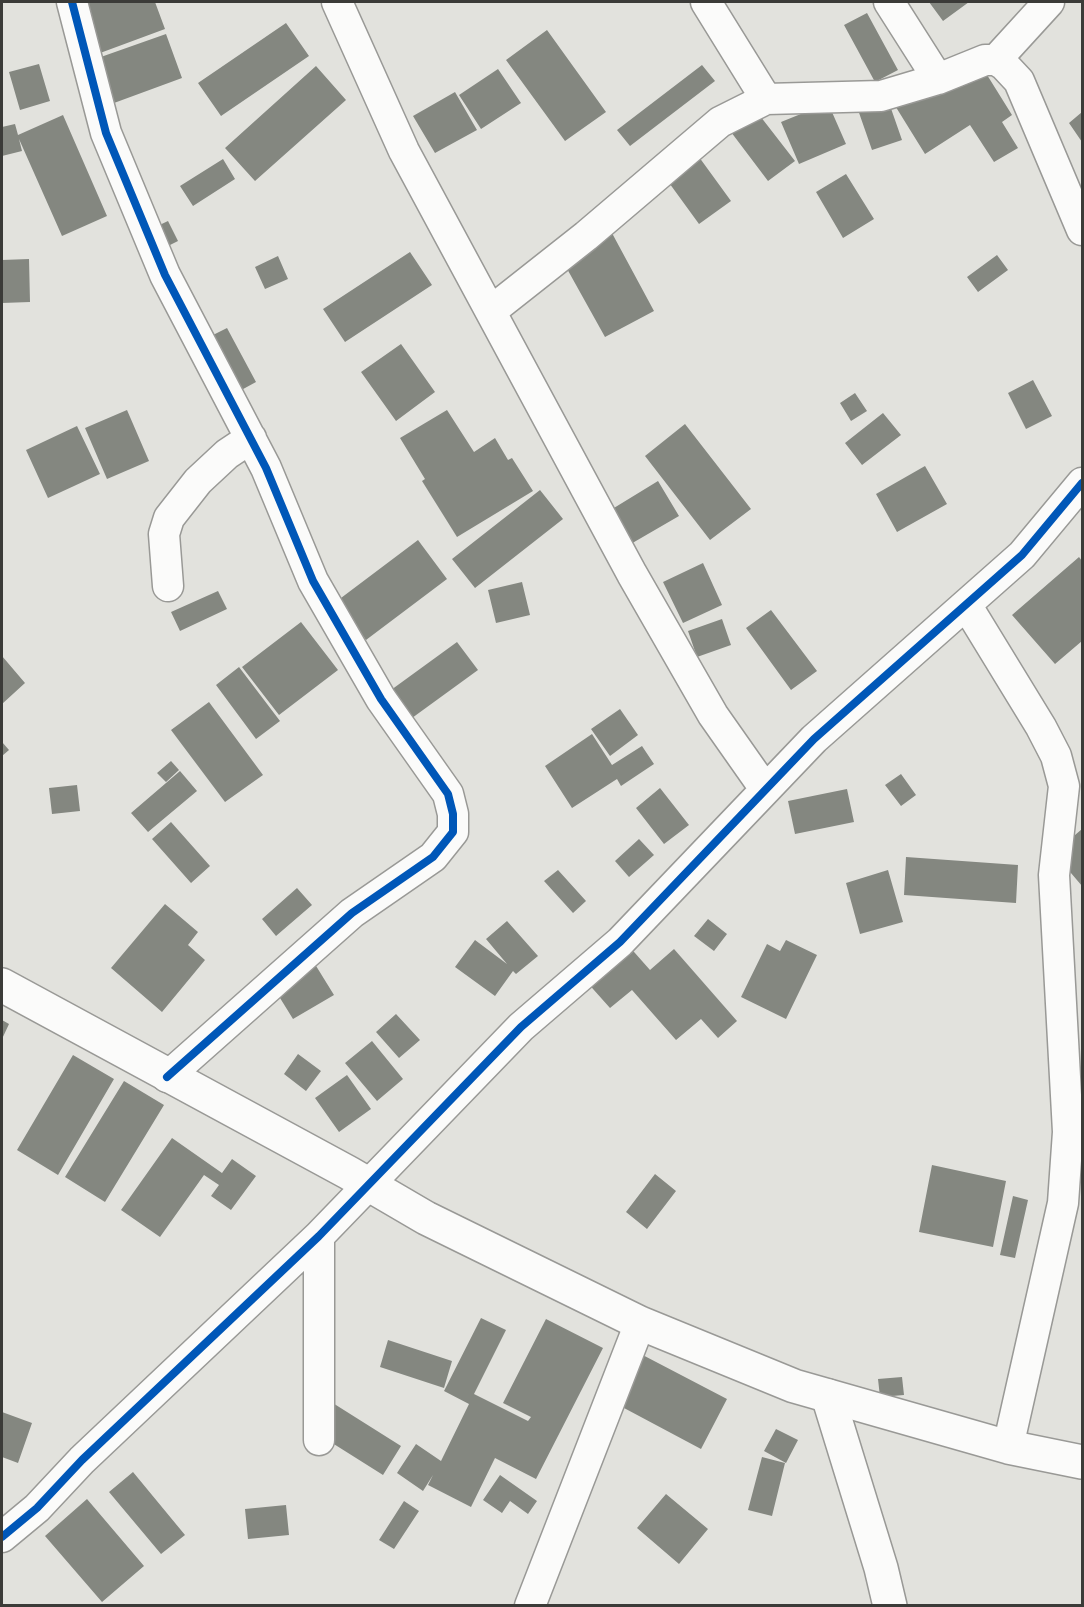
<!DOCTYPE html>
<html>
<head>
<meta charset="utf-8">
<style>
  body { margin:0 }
  #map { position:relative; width:1084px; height:1607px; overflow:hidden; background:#e2e2dd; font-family:Figtree,sans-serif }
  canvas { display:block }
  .frame { position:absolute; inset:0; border:3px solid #3b3b38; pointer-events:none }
</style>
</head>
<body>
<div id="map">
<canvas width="1084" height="1607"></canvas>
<div class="frame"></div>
</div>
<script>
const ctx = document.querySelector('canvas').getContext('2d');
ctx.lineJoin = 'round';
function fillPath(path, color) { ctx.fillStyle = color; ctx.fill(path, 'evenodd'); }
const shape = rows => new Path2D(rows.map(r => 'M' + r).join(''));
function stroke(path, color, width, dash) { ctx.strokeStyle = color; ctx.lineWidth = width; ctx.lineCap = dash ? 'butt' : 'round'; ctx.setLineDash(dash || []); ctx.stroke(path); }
fillPath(shape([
  [91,2,155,2,165,29,92,56,74,8],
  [929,2,969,2,943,21],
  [867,13,898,70,875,82,844,25],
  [286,23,309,56,221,116,198,83],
  [547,30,606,112,565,141,506,60],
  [166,34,182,78,114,103,98,58],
  [974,54,1012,115,1002,122,1018,148,994,162,970,125,925,154,894,104],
  [39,64,50,101,20,110,9,72],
  [702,65,715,81,630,146,617,130],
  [316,66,346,100,255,181,225,148],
  [498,69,521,103,481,129,459,95],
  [455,92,477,130,435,153,413,116],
  [887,97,902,140,872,150,857,107],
  [828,103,846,144,799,164,781,122],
  [757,112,795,161,768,181,731,132],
  [1082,112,1082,142,1069,123],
  [63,115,107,216,62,236,19,139,22,151,2,156,2,127,15,124,18,135],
  [691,146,731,201,699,224,659,169],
  [223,159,235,179,193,206,180,186],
  [846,174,874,219,843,238,816,192],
  [168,221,178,241,158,251,149,230],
  [606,222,654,311,605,337,556,249],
  [410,252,432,285,345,342,323,309],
  [997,255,1008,270,978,292,967,277],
  [278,256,288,279,265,289,255,267],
  [29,259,30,302,2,303,2,260],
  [227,328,256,382,234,394,205,339],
  [401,344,435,392,396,421,361,372],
  [1033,380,1052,416,1026,429,1008,393],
  [855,393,867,411,851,421,840,403],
  [127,410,149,461,107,479,85,428],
  [447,410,474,452,495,438,508,460,512,458,533,491,457,537,422,481,425,479,400,438],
  [883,413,901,435,862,465,845,443],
  [685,424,751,509,710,540,645,456],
  [77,426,100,474,48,498,26,450],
  [925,466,947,504,897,532,876,494],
  [658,481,679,516,629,545,609,511],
  [540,490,563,519,475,588,452,559],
  [418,540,447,579,366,640,337,601],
  [1079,557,1082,561,1082,641,1055,664,1012,615],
  [703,563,722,605,683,623,663,582],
  [522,582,530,615,496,623,488,590],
  [218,591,227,609,180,631,171,612],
  [771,610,817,671,791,690,746,628],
  [722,619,731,645,697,657,688,631],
  [301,622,338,670,279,715,242,667],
  [457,642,478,670,412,718,391,690],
  [2,656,25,683,2,704],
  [239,667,280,721,256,739,216,685],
  [209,702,263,775,225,802,171,730],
  [620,709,638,735,610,756,591,729],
  [592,734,612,765,642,746,654,764,621,786,617,779,572,808,545,766],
  [2,742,9,750,2,756],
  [171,761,179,770,166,782,157,773],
  [180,771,197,791,148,832,131,813],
  [901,774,916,795,901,806,885,785],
  [77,785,80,811,52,814,49,788],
  [660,788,689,825,664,844,636,808],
  [847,789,854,822,795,834,788,801],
  [171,822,210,866,191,883,152,839],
  [1082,829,1082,886,1054,853],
  [639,839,654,855,629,877,615,861],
  [906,857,1018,865,1016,903,904,895],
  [558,870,586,901,573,913,544,881],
  [888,870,903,922,860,934,846,883],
  [297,888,312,905,276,936,262,919],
  [165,904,198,932,188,945,205,960,162,1012,111,968],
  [708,919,727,934,714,951,694,936],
  [507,921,538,956,516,974,513,971,495,996,455,967,475,940,507,964,486,939],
  [786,940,817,955,786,1019,741,997,767,944,780,951],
  [627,944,650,970,674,949,737,1021,718,1038,701,1019,676,1040,632,990,610,1008,585,980],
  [313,961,334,995,293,1019,272,985],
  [396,1014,420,1040,399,1058,376,1032],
  [2,1020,9,1024,2,1039],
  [372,1041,403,1079,377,1101,345,1063],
  [298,1054,321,1071,306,1091,284,1074],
  [73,1055,114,1079,58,1175,17,1150],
  [347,1075,371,1109,339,1132,315,1098],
  [124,1081,164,1105,105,1202,65,1177],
  [172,1138,222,1173,232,1159,256,1176,231,1210,211,1196,219,1185,204,1175,160,1237,121,1210],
  [932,1165,1006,1181,993,1247,919,1232],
  [655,1174,676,1191,647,1229,626,1212],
  [1013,1196,1028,1200,1015,1258,1000,1255],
  [481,1318,506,1330,474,1394,528,1421,531,1417,503,1403,546,1319,603,1348,536,1479,495,1458,471,1507,428,1485,433,1475,423,1491,397,1473,416,1444,441,1461,469,1404,444,1391],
  [388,1340,452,1361,444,1388,380,1367],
  [635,1351,727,1399,701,1449,609,1400],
  [902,1377,904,1395,880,1397,878,1379],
  [328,1400,401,1446,383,1475,310,1429],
  [2,1412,32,1423,18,1463,2,1457],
  [776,1429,798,1440,786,1463,764,1451],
  [762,1457,785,1463,772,1516,748,1510],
  [133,1472,185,1535,161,1554,109,1492],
  [500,1475,537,1501,528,1514,510,1501,502,1513,483,1500],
  [666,1494,708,1529,679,1564,637,1528],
  [87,1499,144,1566,102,1602,45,1536],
  [404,1501,419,1511,394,1549,379,1540],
  [286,1505,289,1535,248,1539,245,1509]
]), '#848780');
const minor = shape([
  [72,2,106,133,165,275,266,468,313,581,381,699,448,794,453,814,453,832,433,857,352,913,167,1077],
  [337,2,404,151,632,574,713,715,765,789],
  [706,2,766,99],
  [889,2,938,79],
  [996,60,1049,2],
  [491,311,586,236,720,122,766,99,881,96,938,79,985,60,996,60,1004,65,1019,81,1082,230],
  [168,586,164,534,169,518,198,481,227,454,251,438],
  [967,606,1041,727,1056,756,1064,786,1054,875,1068,1132,1063,1203,1008,1447],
  [319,1236,319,1440],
  [2,1537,37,1508,82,1460,319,1236,521,1027,620,942,814,739,1022,555,1082,483],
  [530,1606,640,1323]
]);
const tertiary = shape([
  [828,1396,881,1568,890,1606]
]);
const secondary = shape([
  [2,985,349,1173,426,1218,640,1323,794,1386,1008,1447,1082,1462]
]);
stroke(minor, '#999996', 33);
stroke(tertiary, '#999996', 36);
stroke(secondary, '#999996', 36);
stroke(minor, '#fbfbfa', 30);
stroke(tertiary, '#fbfbfa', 33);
stroke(secondary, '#fbfbfa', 33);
stroke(shape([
  [72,2,106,133,165,275,266,468,313,581,381,699,448,794,453,814,453,832,433,857,352,913,167,1077],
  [2,1537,37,1508,82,1460,319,1236,521,1027,620,942,814,739,1022,555,1082,483]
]), '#0057b8', 8);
</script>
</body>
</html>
